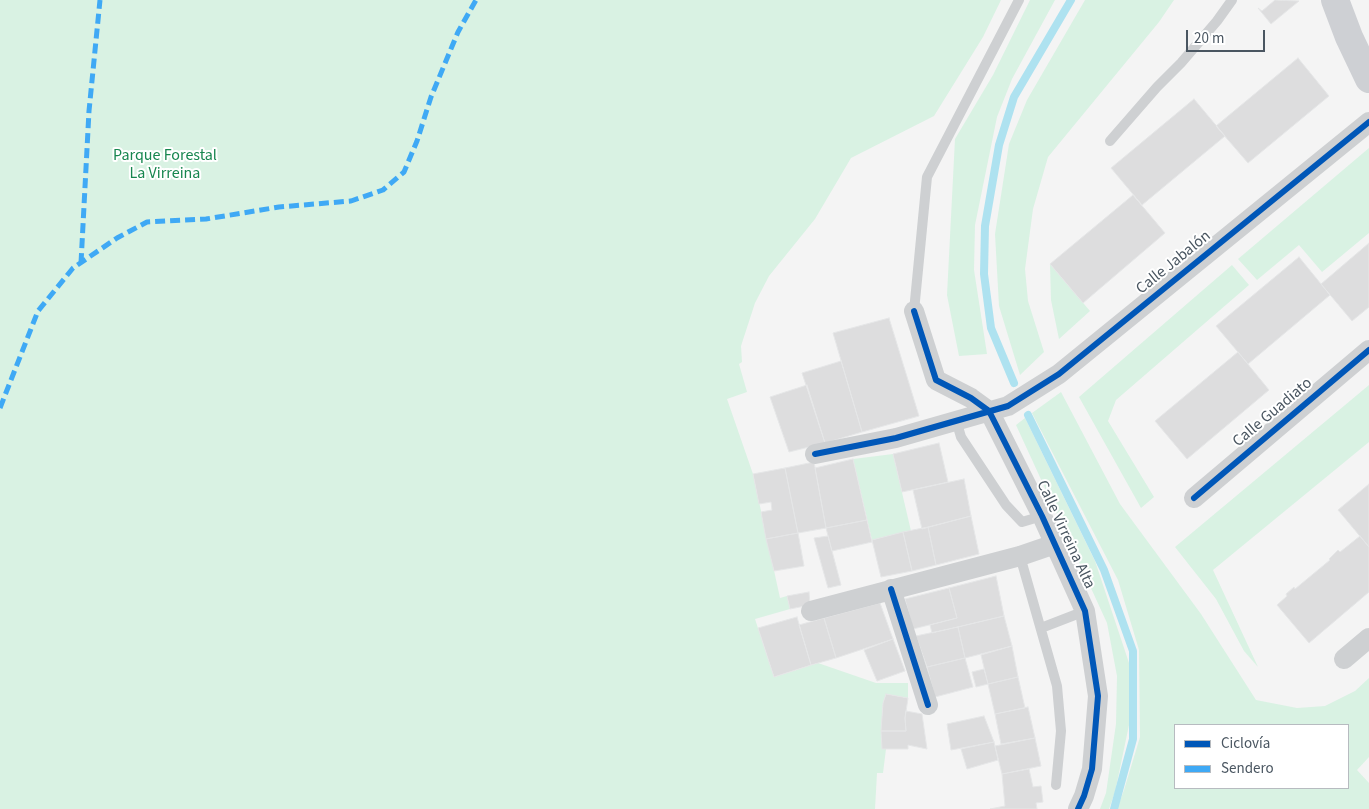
<!DOCTYPE html>
<html>
<head>
<meta charset="utf-8">
<style>
  body { margin:0 }
  #map { position:relative; width:1369px; height:809px; overflow:hidden; background:#f4f4f4; font-family:"Source Sans 3",sans-serif }
  canvas { display:block }
  .legend { position:absolute; left:1174px; top:724px; width:175px; height:65px; box-sizing:border-box; background:#fff; border:1px solid #b7bbc0; margin:0; padding:6px 9px; list-style:none; font-size:15px; color:#4a5661 }
  .legend li { display:flex; align-items:center; gap:10px; height:25px }
  .legend b { width:25px; border:1px solid #b7bbc0 }
  .scale { position:absolute; left:1186px; top:30px; width:79px; height:22px; box-sizing:border-box; border:2px solid #4a5661; border-top:0; padding-left:6px; font-size:15px; line-height:18px; white-space:nowrap; color:#4a5661; -webkit-text-stroke:4px #fff; paint-order:stroke }
</style>
</head>
<body>
<div id="map">
<canvas width="1369" height="809"></canvas>
<ul class="legend">
<li><b style="height:6px;background:#0057b8"></b>Ciclovía</li>
<li><b style="height:6px;background:#3fa9f5"></b>Sendero</li>
</ul>
<div class="scale">20 m</div>
</div>
<script>
const ctx = document.querySelector('canvas').getContext('2d');
ctx.lineJoin = 'round';
function fillPath(path, color) { ctx.fillStyle = color; ctx.fill(path, 'evenodd'); }
const shape = rows => new Path2D(rows.map(r => 'M' + r).join(''));
function stroke(path, color, width, dash) { ctx.strokeStyle = color; ctx.lineWidth = width; ctx.lineCap = dash ? 'butt' : 'round'; ctx.setLineDash(dash || []); ctx.stroke(path); }
function label(font, color, halo, rows, align = 'center') {
  ctx.font = font + ' "Source Sans 3",sans-serif'; ctx.lineWidth = 4; ctx.setLineDash([]); ctx.textBaseline = 'middle'; ctx.strokeStyle = halo; ctx.fillStyle = color; for (const [text, x, y, turn = 0] of rows) {
    ctx.save(); ctx.translate(x, y); ctx.rotate((+turn || 0) * Math.PI / 180); ctx.textAlign = isNaN(turn) ? turn : align; if (halo) ctx.strokeText(text, 0, 0); ctx.fillText(text, 0, 0); ctx.restore();
  }
}
fillPath(shape([
  [0,0,1001,0,983,37,934,116,851,158,815,219,769,276,755,303,741,346,742,362,739,364,747,392,727,399,753,474,780,598,787,596,790,609,755,619,774,677,818,663,876,683,908,683,908,698,886,694,883,703,882,748,886,749,883,773,877,773,875,809,0,809],
  [1030,0,1055,0,1012,79,997,117,975,225,974,270,987,354,959,356,947,295,955,139,993,75],
  [1085,0,1174,0,1159,22,1048,157,1033,209,1025,269,1028,301,1044,352,1020,375,999,306,995,234,1009,144,1027,100],
  [1369,148,1369,233,1322,272,1299,245,1257,280,1238,259],
  [1050,264,1090,311,1059,339,1051,300],
  [1232,265,1249,285,1116,400,1108,421,1154,497,1141,508,1079,397],
  [1369,385,1369,442,1213,570,1258,667,1244,651,1216,599,1175,547],
  [1061,392,1120,504,1201,614,1256,700,1297,708,1325,706,1355,691,1369,678,1369,757,1357,770,1369,783,1369,809,1117,809,1124,790,1140,737,1139,650,1118,580,1032,413],
  [1175,725,1348,725,1348,788,1175,788],
  [1025,418,1095,561,1129,663,1129,725,1115,792,1109,809,1100,809,1106,793,1116,724,1117,676,1107,623,1016,425],
  [893,454,911,531,872,540,853,459]
]), '#d9f2e3');
stroke(shape([
  [1014,383,991,328,984,274,985,226,999,145,1014,97,1071,0],
  [1028,415,1104,570,1133,651,1133,739,1114,809]
]), '#aee2f0', 8);
const building = shape([
  [1275,0,1299,1,1271,24,1258,8,1262,11,1275,0],
  [1298,58,1329,96,1248,163,1216,126,1298,58],
  [1194,99,1225,136,1142,205,1111,168,1194,99],
  [1133,195,1165,233,1083,303,1050,264,1133,195],
  [1369,243,1369,307,1352,321,1321,284,1369,243],
  [1299,257,1330,295,1248,364,1216,326,1299,257],
  [889,318,919,416,862,432,833,333,889,318],
  [1238,352,1269,390,1187,459,1155,421,1238,352],
  [841,361,862,432,825,443,802,373,841,361],
  [807,385,825,443,789,452,770,397,807,385],
  [939,443,948,482,902,492,893,454,939,443],
  [853,459,867,520,826,528,815,468,853,459],
  [814,462,826,528,798,533,785,468,814,462],
  [785,468,798,533,766,539,761,512,772,510,771,502,759,504,753,474,785,468],
  [964,479,971,516,922,529,913,490,964,479],
  [1369,484,1369,547,1338,510,1369,484],
  [971,516,979,554,936,565,928,527,971,516],
  [867,520,872,542,832,551,826,528,867,520],
  [928,527,936,565,912,571,903,532,928,527],
  [903,532,912,571,881,577,872,540,903,532],
  [798,533,804,566,774,571,766,539,798,533],
  [828,536,841,585,828,588,814,538,828,536],
  [1360,536,1369,547,1369,592,1309,643,1277,605,1287,596,1286,594,1294,587,1295,589,1330,560,1329,559,1338,550,1340,552,1360,536],
  [996,576,1004,616,932,633,930,625,957,618,949,588,996,576],
  [949,588,957,618,913,629,905,599,949,588],
  [809,592,810,605,790,609,787,596,809,592],
  [880,603,893,639,836,658,824,618,880,603],
  [1004,616,1012,646,965,658,958,627,1004,616],
  [797,617,811,665,774,677,758,628,797,617],
  [824,618,836,658,811,665,799,625,824,618],
  [958,627,965,658,927,667,916,636,958,627],
  [893,639,905,671,877,681,864,650,893,639],
  [1012,646,1018,677,988,684,981,655,1012,646],
  [965,658,973,687,935,697,927,667,965,658],
  [984,669,988,684,976,687,972,672,984,669],
  [1018,677,1025,708,995,714,988,684,1018,677],
  [886,694,908,698,905,718,906,731,881,731,883,703,886,694],
  [1028,707,1035,738,1001,744,995,714,1028,707],
  [906,711,922,714,927,749,908,745,908,749,882,749,881,731,906,731,905,718,906,711],
  [984,716,994,742,951,750,947,724,984,716],
  [1035,738,1041,766,1002,774,995,746,1035,738],
  [994,742,998,760,967,769,961,749,994,742],
  [1029,769,1033,787,1041,786,1043,802,1036,803,1037,809,990,809,1005,806,1002,774,1029,769]
]);
fillPath(building, '#ddddde');
stroke(building, '#e5e6e7', 1);
stroke(shape([
  [1110,141,1157,87,1181,63,1217,21,1232,0],
  [914,311,927,177,1019,0],
  [956,420,961,437,1006,505,1022,522,1042,516],
  [1020,556,1057,686,1061,731,1056,785],
  [1041,628,1085,611]
]), '#ced0d2', 10);
stroke(shape([
  [914,311,936,380,971,398,989,411,1042,516,1085,611,1098,696,1092,769,1084,796,1078,809],
  [815,454,896,438,1008,406,1059,374,1369,122],
  [1194,498,1369,350],
  [891,589,928,705],
  [811,611,1020,556,1055,544],
  [1344,659,1369,638]
]), '#ced0d2', 20);
stroke(shape([
  [1335,0,1349,37,1369,79]
]), '#ced0d4', 28);
stroke(shape([
  [81,263,89,111,100,0],
  [0,408,38,311,73,268,117,238,147,222,206,219,279,207,351,201,383,190,404,172,417,141,431,97,458,32,476,0]
]), '#3fa9f5', 5, [10, 5]);
stroke(shape([
  [914,311,936,380,971,398,989,411,1042,516,1085,611,1098,696,1092,769,1084,796,1078,809],
  [815,454,896,438,1008,406,1059,374,1369,122],
  [1194,498,1369,350],
  [891,589,928,705]
]), '#0057b8', 6);
label('16px', '#17864f', '#fff', [
  ["Parque Forestal",165,156],
  ["La Virreina",165,174]
]);
label('16px', '#4a5661', '#fff', [
  ["Calle Jabalón",1174,263,-39],
  ["Calle Guadiato",1273,413,-40],
  ["Calle Virreina Alta",1065,535,65]
]);
</script>
</body>
</html>
